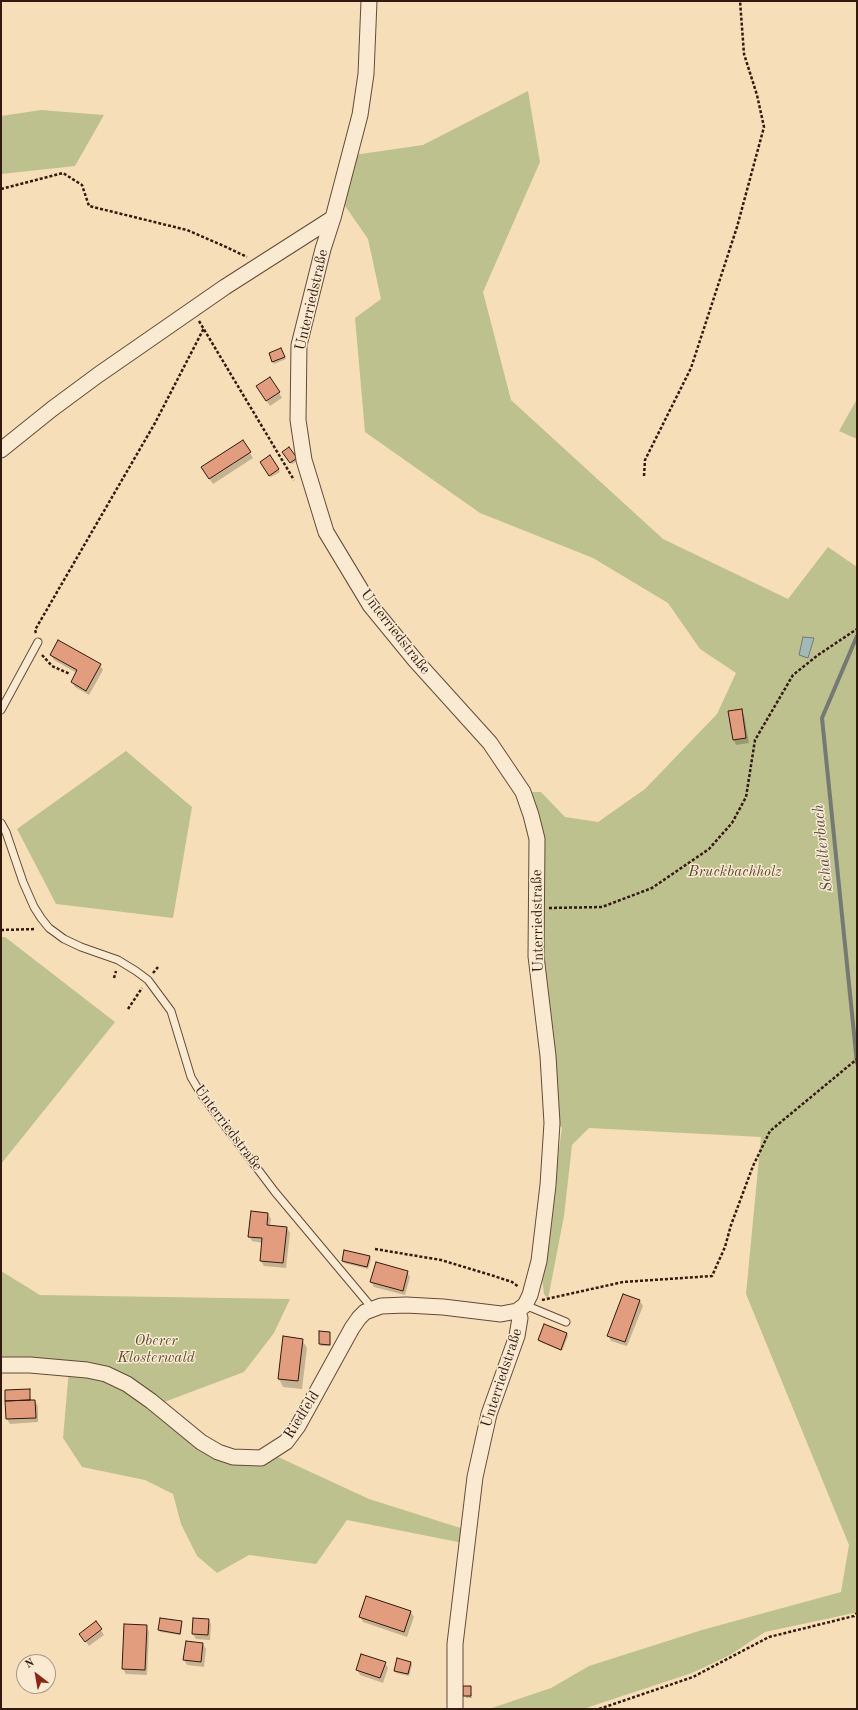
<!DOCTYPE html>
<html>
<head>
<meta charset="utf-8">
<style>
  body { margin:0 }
  #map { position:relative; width:858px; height:1710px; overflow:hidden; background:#f6dfb8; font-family:"Old Standard TT",serif }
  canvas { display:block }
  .frame { position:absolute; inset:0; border:2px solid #331a0e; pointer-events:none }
  .north { position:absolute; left:16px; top:1654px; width:40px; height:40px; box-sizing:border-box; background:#f9ead1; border:1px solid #aa9783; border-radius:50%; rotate:329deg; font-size:11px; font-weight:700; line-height:16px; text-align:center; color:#331a0e }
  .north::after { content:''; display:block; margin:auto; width:14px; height:18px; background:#8f2418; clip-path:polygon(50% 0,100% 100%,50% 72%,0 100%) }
</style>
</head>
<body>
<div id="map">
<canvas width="858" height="1710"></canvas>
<div class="frame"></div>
<div class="north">N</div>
</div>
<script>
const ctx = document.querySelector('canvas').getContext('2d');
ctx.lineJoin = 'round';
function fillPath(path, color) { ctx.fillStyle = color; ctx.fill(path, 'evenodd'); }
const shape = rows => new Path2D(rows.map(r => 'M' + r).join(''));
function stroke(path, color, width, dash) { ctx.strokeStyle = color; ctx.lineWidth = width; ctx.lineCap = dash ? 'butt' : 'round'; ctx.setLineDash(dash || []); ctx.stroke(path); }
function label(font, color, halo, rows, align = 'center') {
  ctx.font = font + ' "Old Standard TT",serif'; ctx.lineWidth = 3; ctx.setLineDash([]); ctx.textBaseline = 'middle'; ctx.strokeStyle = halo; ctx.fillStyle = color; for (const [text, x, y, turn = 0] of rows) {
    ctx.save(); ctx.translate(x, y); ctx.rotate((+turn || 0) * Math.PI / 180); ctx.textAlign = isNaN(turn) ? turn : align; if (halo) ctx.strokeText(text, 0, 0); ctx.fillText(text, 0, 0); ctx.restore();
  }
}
fillPath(shape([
  [528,91,540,162,483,292,511,400,663,539,788,599,828,547,857,567,857,1611,854,1613,765,1632,730,1655,692,1673,583,1709,489,1709,551,1688,589,1666,702,1630,841,1592,849,1545,746,1294,761,1137,589,1128,572,1145,564,1216,548,1299,544,1294,542,1278,562,1127,556,1126,527,792,541,792,565,817,598,822,645,789,717,714,736,673,700,649,668,603,593,558,480,513,365,432,355,318,381,299,368,239,343,203,354,155,423,145],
  [41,110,104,115,75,166,1,174,1,116],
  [857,399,857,439,839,431],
  [126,751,192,807,173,918,56,904,17,829],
  [1,937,5,937,115,1022,1,1164],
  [1,1271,40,1295,290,1299,274,1333,244,1372,151,1407,238,1462,276,1456,369,1499,470,1531,468,1544,347,1520,316,1564,249,1555,217,1573,197,1556,181,1524,173,1494,145,1480,82,1467,63,1438,69,1370,1,1366]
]), '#bdc18e');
const water = shape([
  [803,637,814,638,808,658,799,655,803,637]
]);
fillPath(water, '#a0bab7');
stroke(water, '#747a73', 1);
fillPath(shape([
  [282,351,286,359,274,364,270,354],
  [260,391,279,393,282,398,270,406],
  [242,441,253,458,213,484,202,467],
  [289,449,297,461,292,464,284,452],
  [270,456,280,472,271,477,261,462],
  [51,655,100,665,103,670,89,695,75,687,72,682,77,673,54,660],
  [741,710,744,715,749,743,736,745,734,740,729,712],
  [268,1214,271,1219,270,1226,287,1228,290,1233,286,1268,264,1266,261,1261,263,1243,252,1241,249,1236],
  [369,1256,371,1259,368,1269,344,1263,343,1261],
  [407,1272,410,1277,405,1295,374,1287,371,1282],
  [640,1301,643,1306,627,1346,611,1341,608,1335],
  [545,1326,567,1334,568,1336,562,1351,540,1342,539,1340],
  [330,1333,330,1346,321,1346,320,1344],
  [302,1340,307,1348,302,1389,283,1387,279,1379],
  [29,1390,31,1401,35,1401,38,1406,38,1422,10,1424,7,1419],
  [367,1597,411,1612,414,1617,407,1637,363,1622,360,1617],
  [160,1619,181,1622,182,1625,181,1635,160,1632,159,1630],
  [209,1620,211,1625,210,1640,196,1639,193,1634],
  [96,1623,104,1635,89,1646,84,1639],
  [146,1626,149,1632,147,1675,126,1674,123,1669],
  [203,1644,206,1649,204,1667,187,1665,184,1660],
  [385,1663,388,1668,383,1683,360,1675,357,1669],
  [411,1663,412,1665,409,1676,396,1673,395,1671],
  [464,1687,470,1687,472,1698,466,1698]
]), '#0003');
stroke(shape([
  [857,636,822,718,857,1063]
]), '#747a73', 4);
const building = shape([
  [281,348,285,357,272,362,269,353,281,348],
  [270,377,280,392,266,401,256,386,270,377],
  [243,440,251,452,209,479,201,467,243,440],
  [289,447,297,458,290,463,282,452,289,447],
  [270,455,279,469,269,476,260,462,270,455],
  [58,640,101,664,86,691,71,682,77,670,50,655,58,640],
  [742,709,746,738,733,740,728,711,742,709],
  [251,1211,268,1213,267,1225,287,1227,283,1263,260,1261,262,1238,248,1237,251,1211],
  [344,1250,370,1256,367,1267,342,1261,344,1250],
  [376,1262,408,1271,403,1291,370,1282,376,1262],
  [623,1294,640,1300,625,1342,607,1336,623,1294],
  [544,1324,567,1333,561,1350,538,1340,544,1324],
  [319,1331,330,1332,330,1345,319,1344,319,1331],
  [283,1336,303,1339,298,1381,278,1379,283,1336],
  [30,1389,30,1400,5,1401,5,1390,30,1389],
  [30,1400,35,1400,36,1418,6,1419,5,1401,30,1400],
  [366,1596,411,1611,404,1632,359,1617,366,1596],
  [160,1618,182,1621,180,1634,158,1630,160,1618],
  [193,1618,209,1619,208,1635,192,1634,193,1618],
  [96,1621,102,1629,85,1642,79,1634,96,1621],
  [124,1624,147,1625,145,1670,122,1669,124,1624],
  [186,1641,203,1643,201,1662,183,1660,186,1641],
  [361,1654,386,1662,380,1678,356,1670,361,1654],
  [397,1658,411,1662,408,1674,394,1671,397,1658],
  [463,1686,471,1686,471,1696,463,1696,463,1686]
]);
fillPath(building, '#e19d7e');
stroke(building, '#331a0e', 1);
const lane = shape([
  [1,710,38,642],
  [1,823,6,832,23,882,34,907,41,918,49,928,64,939,81,947,118,960,136,971,148,980,171,1011,191,1077,201,1094,275,1192,373,1309],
  [525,1305,566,1322]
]);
const street = shape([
  [1,450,52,409,98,375,225,287,333,218],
  [1,1365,30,1365,87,1370,106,1374,127,1384,151,1401,201,1442,218,1452,233,1457,261,1458,286,1442,298,1426,352,1328,359,1318,365,1312,381,1306,406,1305,443,1307,501,1314,517,1311,525,1305,530,1295,539,1261,548,1185,552,1123,548,1056,536,956,537,839,531,815,523,792,490,743,415,660,370,605,326,532,304,460,298,420,299,345,323,249,333,218,360,115,366,74,369,1],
  [455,1709,455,1644,475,1477,489,1414,517,1336,520,1318,517,1311]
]);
stroke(lane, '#644b38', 9);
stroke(street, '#644b38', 17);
stroke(shape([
  [1,189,63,173,82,185,89,206,187,230,224,246,247,257],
  [199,321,294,480],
  [644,476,645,460,691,368,737,227,764,127,757,95,744,54,740,1],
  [36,633,35,630,155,423,204,328],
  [42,655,52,666,70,674],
  [549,908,602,907,652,888,709,849,732,823,746,797,755,740,793,675,818,655,857,629],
  [1,930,36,929],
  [153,973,158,967],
  [114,978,116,971],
  [128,1009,142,988],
  [375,1249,441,1260,494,1276,512,1282,519,1287],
  [542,1300,623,1282,712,1276,725,1247,731,1225,753,1166,770,1131,857,1059],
  [599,1709,693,1677,769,1637,854,1616,857,1613]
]), '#331a0e', 2.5, [3, 2]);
stroke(lane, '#f9ead1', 7);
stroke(street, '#f9ead1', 15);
label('15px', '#331a0e', '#f9ead1', [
  ["Unterriedstraße",312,300,-77],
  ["Unterriedstraße",395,632,52],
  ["Unterriedstraße",538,921,-91],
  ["Unterriedstraße",228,1128,53],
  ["Unterriedstraße",502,1378,-72],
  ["Riedfeld",302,1415,-58]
]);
label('italic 15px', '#5c4c34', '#f9ead1', [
  ["Bruckbachholz",735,872],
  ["Oberer",156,1341],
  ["Klosterwald",156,1358]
]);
label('italic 16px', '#544a41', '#f9ead1', [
  ["Schalterbach",823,848,-96]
]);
</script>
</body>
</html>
